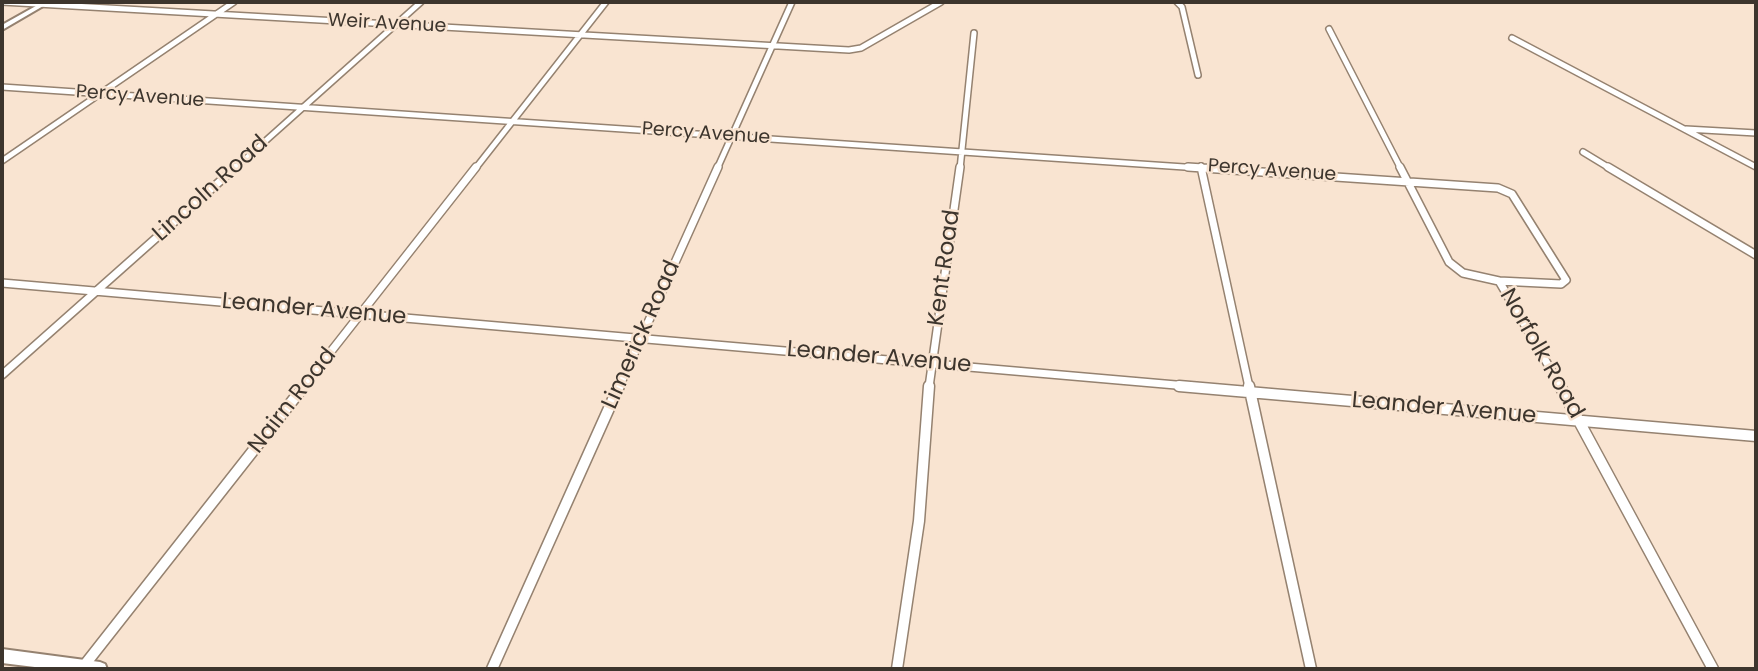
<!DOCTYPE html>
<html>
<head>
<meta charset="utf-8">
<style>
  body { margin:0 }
  #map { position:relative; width:1758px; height:671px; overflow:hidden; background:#f9e4d1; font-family:Poppins,sans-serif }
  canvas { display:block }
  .frame { position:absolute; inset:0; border:4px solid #3d352d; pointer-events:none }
</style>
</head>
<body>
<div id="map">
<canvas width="1758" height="671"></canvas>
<div class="frame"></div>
</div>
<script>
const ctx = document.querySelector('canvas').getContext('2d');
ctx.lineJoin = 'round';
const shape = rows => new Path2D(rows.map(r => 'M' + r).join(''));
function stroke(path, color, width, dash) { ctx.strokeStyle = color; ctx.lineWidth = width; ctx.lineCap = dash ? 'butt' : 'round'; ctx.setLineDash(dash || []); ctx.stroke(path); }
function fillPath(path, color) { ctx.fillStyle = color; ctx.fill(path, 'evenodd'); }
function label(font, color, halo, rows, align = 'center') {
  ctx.font = font + ' Poppins,sans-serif'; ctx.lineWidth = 5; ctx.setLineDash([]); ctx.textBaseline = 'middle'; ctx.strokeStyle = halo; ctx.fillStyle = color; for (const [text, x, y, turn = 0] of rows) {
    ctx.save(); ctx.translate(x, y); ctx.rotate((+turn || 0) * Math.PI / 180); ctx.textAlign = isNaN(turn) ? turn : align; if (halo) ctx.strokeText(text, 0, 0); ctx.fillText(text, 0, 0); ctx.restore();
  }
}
const streetFar2 = shape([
  [2,2,849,50,861,48,941,2],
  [1177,2,1182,7,1198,75],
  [1329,29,1401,169],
  [1512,38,1756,167],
  [2,87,1214,169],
  [1686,129,1756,133],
  [1583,152,1611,169],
  [2,161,234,2],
  [1201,166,1202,169],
  [234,169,421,2],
  [475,169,606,2],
  [717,169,792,2],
  [960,169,974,33]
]);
const streetFar1 = shape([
  [1188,167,1498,188,1512,194,1566,280,1561,284,1499,281],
  [1201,167,1249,387],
  [1400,167,1449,262,1463,273,1499,281,1561,387],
  [1608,167,1756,255],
  [2,283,1199,387],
  [2,375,236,167],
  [303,387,476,167],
  [619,387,718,167],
  [929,387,960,167]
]);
const street = shape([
  [1179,386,1756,436],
  [1249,386,1311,669],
  [1560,386,1713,669],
  [83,667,304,386],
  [492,669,619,386],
  [897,669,919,521,929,386]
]);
const secondary = shape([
  [43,2,50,2,2,30,2,25,43,2],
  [2,649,100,662,105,664,107,669,51,669,2,663,2,649]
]);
stroke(streetFar2, '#958270', 8);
stroke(streetFar1, '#958270', 10);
stroke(street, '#958270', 13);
stroke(secondary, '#958270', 4);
stroke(streetFar2, '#fff', 5);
stroke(streetFar1, '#fff', 7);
stroke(street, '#fff', 10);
fillPath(secondary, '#fff');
label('19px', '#3d352d', '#f9e4d1', [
  ["Weir Avenue",387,24,3],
  ["Percy Avenue",140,97,4],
  ["Percy Avenue",706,134,4],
  ["Percy Avenue",1272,171,4]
]);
label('23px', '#3d352d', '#f9e4d1', [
  ["Lincoln Road",211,189,-42],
  ["Kent Road",945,268,-82],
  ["Leander Avenue",314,310,5],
  ["Limerick Road",642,335,-66],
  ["Norfolk Road",1541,354,60],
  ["Leander Avenue",879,358,5],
  ["Nairn Road",293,401,-52],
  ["Leander Avenue",1444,409,5]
]);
</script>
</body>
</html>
